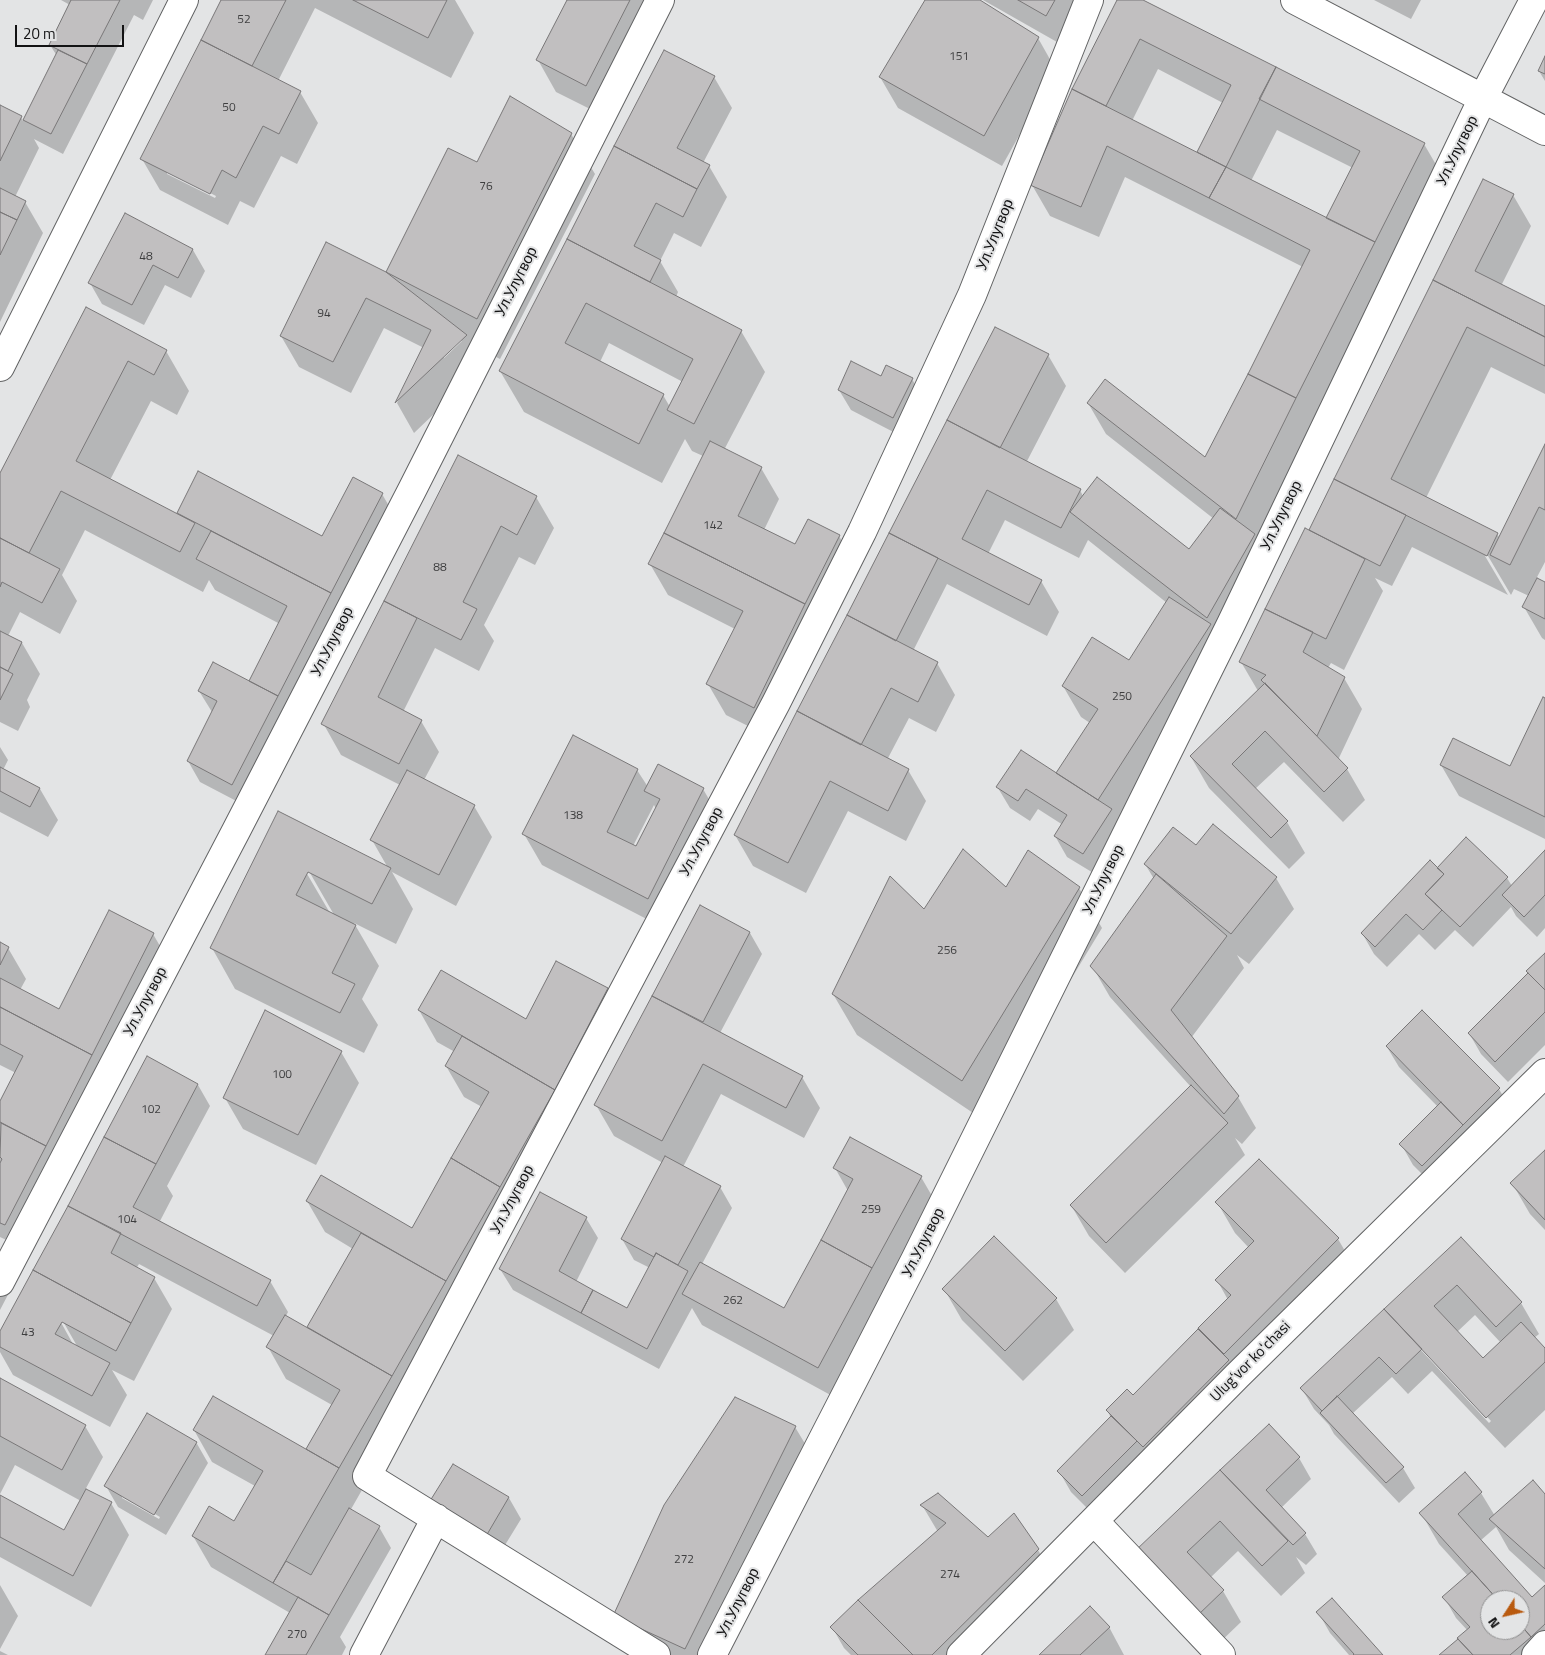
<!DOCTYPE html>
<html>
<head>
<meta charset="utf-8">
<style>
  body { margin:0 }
  #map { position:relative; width:1545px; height:1655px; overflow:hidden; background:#e3e4e5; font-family:"Titillium Web",sans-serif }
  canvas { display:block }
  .north { position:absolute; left:1480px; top:1590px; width:50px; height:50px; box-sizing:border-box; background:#e3e4e5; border:1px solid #909091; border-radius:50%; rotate:235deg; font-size:14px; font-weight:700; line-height:20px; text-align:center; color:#131314 }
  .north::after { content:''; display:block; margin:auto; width:18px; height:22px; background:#b95a0f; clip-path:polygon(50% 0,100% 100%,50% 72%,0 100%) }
  .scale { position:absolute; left:15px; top:25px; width:109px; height:22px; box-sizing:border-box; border:2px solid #131314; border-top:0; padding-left:6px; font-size:15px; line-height:18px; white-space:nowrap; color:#131314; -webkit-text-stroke:4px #e3e4e5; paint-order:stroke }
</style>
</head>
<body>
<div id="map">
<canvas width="1545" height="1655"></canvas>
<div class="north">N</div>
<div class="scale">20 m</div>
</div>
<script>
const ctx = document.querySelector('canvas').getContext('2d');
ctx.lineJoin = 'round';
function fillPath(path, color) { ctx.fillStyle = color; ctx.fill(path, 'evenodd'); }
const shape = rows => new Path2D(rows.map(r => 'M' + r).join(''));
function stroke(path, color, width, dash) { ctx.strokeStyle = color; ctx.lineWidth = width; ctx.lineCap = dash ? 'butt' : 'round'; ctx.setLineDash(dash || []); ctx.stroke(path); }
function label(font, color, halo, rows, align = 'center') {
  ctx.font = font + ' "Titillium Web",sans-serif'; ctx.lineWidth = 4; ctx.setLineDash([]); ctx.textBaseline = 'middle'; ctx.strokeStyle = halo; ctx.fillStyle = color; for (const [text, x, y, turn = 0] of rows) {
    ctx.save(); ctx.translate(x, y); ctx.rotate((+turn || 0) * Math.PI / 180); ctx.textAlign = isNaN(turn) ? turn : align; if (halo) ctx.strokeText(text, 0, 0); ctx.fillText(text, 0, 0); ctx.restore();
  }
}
fillPath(shape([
  [61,0,153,0,143,20,134,15,63,154,34,139,39,148,15,197,25,202,43,233,0,322,0,107,21,117,23,121,57,56,50,45,70,5],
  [223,0,455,0,474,33,451,78,315,8,278,81,300,92,318,123,297,164,281,156,254,208,240,201,228,225,160,190,142,159],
  [167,171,216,196,215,198,167,174],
  [569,0,663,0,604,116,556,92,538,60],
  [927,0,978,0,1038,38,1056,70,1002,166,898,108,880,77],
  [983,0,1092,0,1064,46],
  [1118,0,1140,0,1424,144,1442,175,1095,874,1067,857,1055,836,1063,825,1038,809,1030,821,1010,808,998,788,1057,775,1090,723,1081,717,1063,686,1129,662,1167,603,1088,540,1079,558,1005,520,988,554,1041,581,1059,612,1047,636,947,584,913,651,937,663,955,695,936,732,909,718,887,760,908,770,926,801,906,841,848,811,806,893,753,866,735,835,1048,355,1066,386,1026,463,1080,490,1083,496,1189,551,1214,519,1106,434,1088,403,1206,459,1303,267,1125,177,1099,237,1050,216,1032,185,1073,89],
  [1158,69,1223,103,1197,154,1132,121],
  [1277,130,1353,168,1327,219,1251,181],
  [1374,0,1421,0,1411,19],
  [665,51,714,77,732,108,703,163,709,166,727,197,701,247,674,233,660,261,678,292,676,297,741,331,765,372,724,450,761,468,779,499,764,530,796,546,839,536,857,567,772,738,726,715,708,684,735,629,668,595,650,564,703,456,692,451,685,439,662,483,524,412,500,371],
  [609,343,683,382,670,407,663,395,600,362],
  [1545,59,1545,81,1539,71],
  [571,134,595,174,500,359,471,344,484,366,414,433,397,403,424,348,384,328,351,393,299,367,281,336,387,274,448,150,477,164],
  [460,339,462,341,444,358,444,354],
  [1513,195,1531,226,1501,286,1545,308,1545,394,1491,367,1426,498,1497,534,1500,538,1545,447,1545,562,1536,579,1545,583,1545,640,1542,638,1524,607,1529,596,1514,589,1511,595,1488,556,1485,556,1508,595,1412,547,1392,586,1375,578,1383,591,1344,670,1331,663,1328,668,1344,678,1362,709,1338,760,1347,769,1365,800,1343,822,1284,762,1255,789,1287,822,1305,853,1289,869,1209,788,1191,757,1258,691,1241,662,1335,481],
  [125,215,193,250,205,271,191,298,165,285,144,325,102,304,90,283],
  [86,309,166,351,189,391,177,415,151,401,110,480,180,517,178,513,323,537,382,494,400,525,244,805,200,782,188,761,212,712,199,691,252,684,280,624,215,590,209,580,203,592,85,530,62,575,77,601,60,634,20,612,8,636,22,643,40,674,27,700,30,707,18,731,0,722,0,476],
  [881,377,912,379,924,400,905,438,851,410,839,390],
  [458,457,536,497,554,528,535,565,519,557,484,625,494,641,479,671,435,648,403,712,421,721,439,752,424,780,474,806,492,837,456,906,392,872,413,909,396,944,354,923,379,966,362,999,378,1025,364,1053,235,989,212,948,279,813,388,868,372,840,400,785,341,755,323,723],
  [306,866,333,913,330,913,303,867],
  [1545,697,1545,839,1459,796,1441,765,1510,767],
  [0,747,8,760,3,770,40,789,58,820,48,837,0,812],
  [637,770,648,787,703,789,721,820,666,929,542,865,524,834],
  [654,805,656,809,637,848,633,846],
  [1196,847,1276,878,1294,909,1249,964,1237,955,1244,968,1191,1038,1238,1097,1256,1128,1242,1144,1235,1138,1245,1155,1125,1273,1089,1236,1071,1205,1191,1087,1110,997,1092,966,1154,879,1145,864],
  [1545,852,1545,928,1537,937,1516,916,1511,907,1473,947,1455,930,1435,950,1419,934,1387,967,1374,954,1362,933,1437,869,1507,878,1512,886],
  [1079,888,1102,928,985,1121,857,1035,833,994,924,911,1007,889],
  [701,907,750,933,762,954,720,1033,802,1077,820,1108,804,1138,721,1094,683,1167,720,1187,732,1208,702,1264,784,1309,848,1191,835,1168,850,1139,921,1177,939,1208,836,1398,702,1325,692,1308,659,1369,513,1290,500,1269,586,1218,598,1238,576,1282,627,1310,650,1268,634,1260,622,1239,663,1163,614,1136,596,1105],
  [153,934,171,965,17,1245,0,1237,0,1104,16,1073,0,1065,0,943,8,948,26,979,20,990,60,1010],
  [1545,955,1545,1045,1508,1082,1481,1054,1469,1033,1529,974],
  [607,989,625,1020,572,1121,350,1511,379,1527,391,1548,340,1637,346,1647,342,1655,266,1655,290,1613,211,1567,193,1536,235,1523,255,1486,212,1462,194,1430,306,1451,332,1405,286,1379,268,1347,274,1336,139,1264,136,1269,154,1278,172,1309,134,1381,112,1370,127,1395,110,1427,13,1375,0,1352,0,1334,198,1085,210,1106,167,1186,173,1196,160,1221,270,1281,288,1312,286,1316,308,1329,353,1249,325,1232,307,1201,412,1229,482,1107,464,1097,446,1066,455,1052,437,1042,419,1010,526,1021],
  [60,1316,77,1346,74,1346,58,1317],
  [1387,1047,1499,1089,1511,1110,1434,1186,1413,1165,1401,1144,1438,1107,1399,1067],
  [341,1052,359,1083,316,1165,243,1129,225,1098],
  [1545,1152,1545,1230,1530,1214,1512,1183],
  [1259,1160,1338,1239,1356,1270,1095,1516,1071,1492,1059,1471,1111,1418,1107,1410,1133,1397,1205,1337,1200,1328,1228,1300,1217,1280,1249,1248,1235,1233,1217,1202],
  [1461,1239,1521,1303,1539,1334,1534,1338,1545,1350,1545,1410,1505,1448,1432,1371,1408,1394,1392,1377,1352,1414,1403,1468,1415,1488,1399,1503,1334,1434,1329,1425,1314,1409,1302,1389],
  [1475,1315,1501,1343,1483,1360,1457,1332],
  [1419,1344,1491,1421,1489,1423,1421,1350],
  [0,1266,12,1287,0,1310],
  [944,1289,1056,1299,1074,1330,1023,1381,962,1320],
  [0,1380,85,1426,103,1457,85,1490,111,1503,129,1535,91,1607,0,1557,0,1497,64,1532,81,1501,15,1465,0,1494],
  [1269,1425,1299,1458,1311,1479,1281,1508,1305,1534,1317,1554,1306,1565,1296,1557,1305,1573,1281,1596,1238,1551,1210,1578,1223,1591,1241,1622,1216,1646,1137,1551],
  [795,1427,819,1467,725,1655,637,1655,614,1616],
  [196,1442,208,1463,166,1535,118,1507,106,1486],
  [122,1495,160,1517,159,1519,122,1498],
  [453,1465,509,1498,521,1519,494,1563],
  [1464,1474,1481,1493,1495,1516,1545,1496,1545,1583,1509,1550,1496,1527,1480,1541,1532,1598,1545,1587,1545,1655,1441,1655,1468,1631,1456,1618,1444,1597,1468,1576,1439,1544,1421,1513],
  [1490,1600,1520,1600,1520,1630,1490,1630],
  [922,1505,988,1539,1014,1515,1038,1550,1056,1581,981,1655,851,1655,844,1648,832,1627,938,1532],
  [0,1585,18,1616,0,1649],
  [1318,1612,1381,1655,1349,1655,1330,1633],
  [1109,1627,1124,1655,1041,1655],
  [0,1651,8,1655,0,1655]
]), '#0003');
const building = shape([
  [71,0,120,0,87,64,49,45,71,0],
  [221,0,286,0,252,66,201,40,221,0],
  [353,0,447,0,428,38,353,0],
  [567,0,630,0,586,86,536,60,567,0],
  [925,0,980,0,1039,37,984,136,879,77,925,0],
  [1018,0,1055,0,1046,16,1018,0],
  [1117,0,1143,0,1276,67,1226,167,1197,152,1231,85,1140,39,1106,106,1072,89,1117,0],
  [201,40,301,91,279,134,263,126,236,178,222,170,210,194,140,159,201,40],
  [58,50,87,64,51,134,23,120,58,50],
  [664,50,715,76,677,148,710,165,697,189,614,146,664,50],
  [1545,56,1545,74,1538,71,1545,56],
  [1276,67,1425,143,1375,242,1326,218,1360,151,1259,99,1276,67],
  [1072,89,1226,167,1209,198,1107,146,1081,207,1030,185,1072,89],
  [510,96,572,133,477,319,386,272,448,148,477,162,510,96],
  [0,105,22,116,0,161,0,105],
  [614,146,697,189,683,217,656,203,634,246,661,260,650,282,567,239,614,146],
  [1226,167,1375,242,1296,398,1248,374,1310,250,1209,198,1226,167],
  [1483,179,1514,194,1475,271,1545,306,1545,337,1433,280,1483,179],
  [0,188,26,201,17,220,0,212,0,188],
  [0,212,17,220,0,255,0,212],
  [125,213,193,249,178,278,153,265,132,305,88,283,125,213],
  [567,239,742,330,694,424,667,410,693,359,586,303,565,343,664,394,639,444,499,371,567,239],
  [326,242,386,272,467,335,395,403,431,330,366,298,333,362,280,336,326,242],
  [1433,280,1545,337,1545,366,1467,327,1391,479,1498,533,1487,556,1334,479,1433,280],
  [86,307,167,350,154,375,128,361,76,461,195,523,180,552,61,491,29,553,0,538,0,473,86,307],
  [995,327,1049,354,1000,448,947,420,995,327],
  [851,361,881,376,886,365,913,378,893,418,838,390,851,361],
  [1248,374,1296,398,1236,519,1087,403,1105,379,1205,457,1248,374],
  [947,420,1081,489,1061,528,987,490,962,539,1042,580,1029,605,889,533,947,420],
  [710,441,762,467,738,516,795,544,808,519,840,535,805,604,664,533,710,441],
  [1545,444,1545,510,1539,507,1510,565,1490,555,1545,444],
  [458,455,537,496,517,535,501,526,463,602,477,609,461,640,384,601,458,455],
  [198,471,322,536,353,477,383,493,331,593,177,513,198,471],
  [1097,477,1189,549,1220,508,1255,534,1207,618,1070,512,1097,477],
  [1334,479,1406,515,1380,566,1309,530,1334,479],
  [1305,528,1365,559,1326,639,1265,609,1305,528],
  [211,531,331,593,278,696,249,681,287,606,196,559,211,531],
  [664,533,805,604,754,708,706,684,743,611,648,564,664,533],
  [889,533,938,558,896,641,847,615,889,533],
  [0,538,60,569,42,603,2,582,0,587,0,538],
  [1537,578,1545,582,1545,619,1522,607,1537,578],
  [1169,597,1211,624,1098,800,1056,773,1098,709,1062,686,1092,637,1129,660,1169,597],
  [384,601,417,618,378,697,422,720,399,764,321,724,384,601],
  [1265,609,1313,632,1303,652,1345,677,1317,736,1261,680,1266,675,1239,662,1265,609],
  [847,615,938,662,918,702,891,688,861,745,797,711,847,615],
  [0,631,22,642,8,671,0,667,0,631],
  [213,662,278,696,232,785,187,761,217,701,198,691,213,662],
  [0,667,13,674,0,700,0,667],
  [1265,683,1348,768,1324,792,1265,731,1232,764,1288,821,1271,838,1190,756,1265,683],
  [1543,697,1545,698,1545,817,1440,765,1453,738,1510,766,1543,697],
  [797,711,909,769,888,811,830,781,788,863,734,835,797,711],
  [573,735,638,769,607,832,636,846,660,799,644,791,658,764,704,788,648,899,522,834,573,735],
  [1021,750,1112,809,1083,854,1054,836,1067,815,1026,789,1018,801,996,787,1021,750],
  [0,767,40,788,30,807,0,791,0,767],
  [407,770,475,805,439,875,370,840,407,770],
  [278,811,391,868,372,904,308,872,296,895,356,925,332,973,355,984,340,1013,210,948,278,811],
  [1213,824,1277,877,1231,934,1144,864,1173,827,1196,845,1213,824],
  [1466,837,1508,877,1460,927,1425,894,1444,874,1437,868,1466,837],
  [963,849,1006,887,1028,850,1080,887,962,1081,832,994,890,876,924,909,963,849],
  [1545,850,1545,895,1524,917,1502,895,1545,850],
  [1430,860,1444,874,1425,894,1442,910,1423,930,1406,914,1375,947,1361,933,1430,860],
  [1156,874,1227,936,1171,1010,1239,1096,1224,1114,1090,966,1156,874],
  [700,905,750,932,703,1022,652,996,700,905],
  [109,910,154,933,92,1055,0,1007,0,978,59,1009,109,910],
  [0,942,9,947,0,965,0,942],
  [1545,953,1545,990,1526,971,1545,953],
  [556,961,608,988,555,1090,418,1010,441,970,526,1019,556,961],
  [1528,973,1545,990,1545,1012,1495,1062,1468,1033,1528,973],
  [652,996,803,1076,786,1108,703,1064,662,1141,594,1105,652,996],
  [0,1007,92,1055,46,1146,0,1122,0,1101,23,1056,0,1044,0,1007],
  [265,1010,342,1051,298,1135,223,1098,265,1010],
  [1422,1010,1500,1088,1463,1125,1386,1046,1422,1010],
  [462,1036,555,1090,500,1187,451,1158,489,1092,445,1066,462,1036],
  [147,1056,198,1084,156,1164,104,1137,147,1056],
  [1191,1085,1228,1123,1106,1243,1070,1205,1191,1085],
  [1441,1102,1463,1125,1422,1166,1399,1144,1441,1102],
  [1,1123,46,1146,5,1225,0,1223,0,1163,2,1159,0,1157,1,1123],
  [104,1137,156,1164,133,1207,271,1280,257,1306,68,1206,104,1137],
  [850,1137,922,1176,872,1268,821,1240,853,1179,833,1168,850,1137],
  [1545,1150,1545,1220,1510,1183,1545,1150],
  [665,1156,721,1186,678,1265,656,1253,654,1257,621,1239,665,1156],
  [451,1158,500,1187,446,1281,306,1201,321,1175,412,1228,451,1158],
  [1259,1159,1339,1238,1224,1354,1198,1328,1231,1295,1215,1280,1254,1241,1215,1202,1259,1159],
  [540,1192,587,1217,559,1271,593,1290,581,1313,499,1269,540,1192],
  [68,1206,121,1233,111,1253,155,1277,131,1323,33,1270,68,1206],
  [361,1233,446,1281,392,1376,307,1327,361,1233],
  [994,1236,1057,1298,1005,1351,942,1289,994,1236],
  [1461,1237,1522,1302,1496,1327,1457,1285,1434,1306,1483,1358,1521,1322,1545,1348,1545,1362,1486,1418,1384,1309,1461,1237],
  [821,1240,872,1268,818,1368,682,1294,700,1262,784,1308,821,1240],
  [656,1253,688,1271,647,1349,581,1313,593,1290,627,1308,656,1253],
  [33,1270,131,1323,116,1351,62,1322,55,1334,110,1363,92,1396,0,1347,0,1331,33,1270],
  [1384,1309,1422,1349,1396,1374,1379,1357,1322,1411,1300,1388,1384,1309],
  [285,1315,392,1376,339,1468,306,1449,340,1390,266,1347,285,1315],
  [1198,1329,1229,1360,1143,1447,1106,1410,1127,1389,1133,1395,1198,1329],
  [0,1378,86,1425,62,1470,0,1436,0,1378],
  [213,1396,339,1468,273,1583,192,1536,209,1506,234,1521,263,1471,193,1430,213,1396],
  [1337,1396,1404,1467,1386,1483,1320,1413,1337,1396],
  [735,1397,796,1426,685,1649,613,1616,664,1505,735,1397],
  [147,1413,197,1442,154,1515,104,1486,147,1413],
  [1111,1416,1137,1441,1082,1496,1057,1471,1111,1416],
  [1269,1424,1300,1457,1266,1490,1306,1533,1293,1545,1220,1470,1269,1424],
  [453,1464,509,1497,482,1543,425,1509,453,1464],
  [1220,1470,1288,1541,1262,1566,1220,1521,1187,1552,1224,1590,1197,1616,1135,1551,1220,1470],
  [1465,1472,1482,1492,1458,1514,1532,1597,1545,1585,1545,1624,1531,1637,1520,1624,1520,1600,1498,1600,1419,1513,1465,1472],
  [1533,1480,1545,1494,1545,1569,1489,1519,1533,1480],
  [86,1489,112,1502,73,1576,0,1537,0,1495,64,1530,86,1489],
  [938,1493,988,1537,1014,1513,1039,1549,932,1655,913,1655,858,1600,946,1523,920,1505,938,1493],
  [349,1508,380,1526,329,1615,273,1583,286,1561,311,1575,349,1508],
  [1472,1571,1498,1600,1490,1600,1490,1630,1520,1630,1520,1624,1531,1637,1510,1655,1473,1655,1457,1638,1470,1627,1442,1597,1472,1571],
  [298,1597,329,1615,306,1655,265,1655,298,1597],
  [1332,1598,1383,1655,1353,1655,1354,1654,1316,1612,1332,1598],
  [858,1600,913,1655,858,1655,830,1627,858,1600],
  [1090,1606,1110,1627,1080,1655,1039,1655,1090,1606],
  [1458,1639,1473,1655,1439,1655,1458,1639]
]);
fillPath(building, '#c1bfc0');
stroke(building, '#797778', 1);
const minor = shape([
  [1295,0,1545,131],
  [0,367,184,0],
  [0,1282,237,829,412,490,660,0],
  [1094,1521,1221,1655],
  [364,1655,436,1518],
  [656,1655,367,1476,776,703,862,532,972,295,1089,0],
  [712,1655,915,1260,1231,624,1483,98,1534,0],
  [961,1655,1237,1376,1545,1073],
  [1536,1655,1545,1645]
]);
stroke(minor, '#626364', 30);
stroke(minor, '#fff', 28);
label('12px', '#3e3e3f', null, [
  ["52",244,20],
  ["151",959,57],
  ["50",229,108],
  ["76",486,187],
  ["48",146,257],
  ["94",324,314],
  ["142",713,526],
  ["88",440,568],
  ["250",1122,697],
  ["138",573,816],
  ["256",947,951],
  ["100",282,1075],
  ["102",151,1110],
  ["259",871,1210],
  ["104",127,1220],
  ["262",733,1301],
  ["43",28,1333],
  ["272",684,1560],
  ["274",950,1575],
  ["270",297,1635]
]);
label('15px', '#131314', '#e3e4e5', [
  ["Ул.Улугвор",1458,151,-64],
  ["Ул.Улугвор",996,235,-68],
  ["Ул.Улугвор",517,282,-63],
  ["Ул.Улугвор",1282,516,-64],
  ["Ул.Улугвор",333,642,-63],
  ["Ул.Улугвор",702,842,-62],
  ["Ул.Улугвор",1104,880,-64],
  ["Ул.Улугвор",146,1002,-62],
  ["Ул.Улугвор",513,1200,-62],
  ["Ул.Улугвор",924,1243,-63],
  ["Ulugʻvor koʻchasi",1251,1362,-45],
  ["Ул.Улугвор",739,1603,-63]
]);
</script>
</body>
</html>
